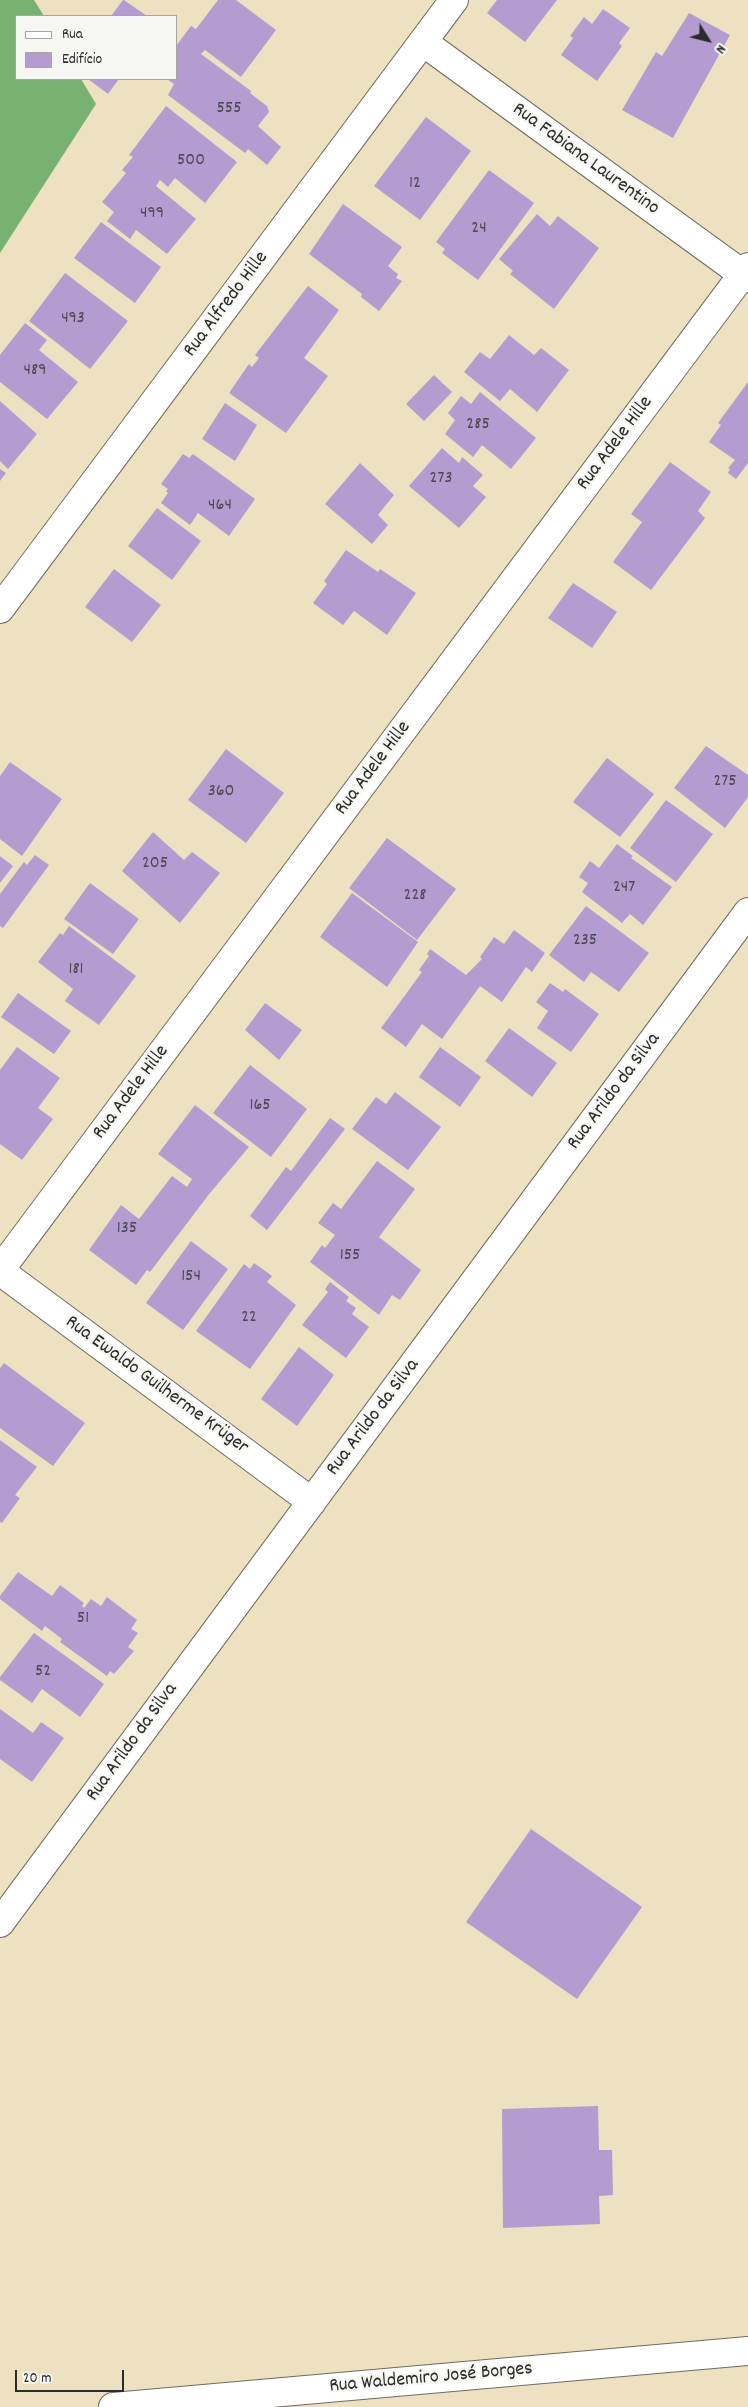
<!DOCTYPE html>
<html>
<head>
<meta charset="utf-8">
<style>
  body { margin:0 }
  #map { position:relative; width:748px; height:2407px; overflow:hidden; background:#ede1c1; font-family:Dekko,sans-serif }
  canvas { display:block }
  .legend { position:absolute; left:15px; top:15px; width:162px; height:65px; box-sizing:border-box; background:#f6f6f2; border:1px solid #a5a5a2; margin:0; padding:6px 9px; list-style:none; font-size:15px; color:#2b2b2b }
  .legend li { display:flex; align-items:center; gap:10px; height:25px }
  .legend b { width:25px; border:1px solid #a5a5a2 }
  .north { position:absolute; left:683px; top:15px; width:50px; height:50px; -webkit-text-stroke:4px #f6f6f2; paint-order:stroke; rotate:126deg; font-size:14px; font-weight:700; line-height:20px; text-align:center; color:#2b2b2b }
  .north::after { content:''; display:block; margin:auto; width:18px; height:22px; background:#2b2b2b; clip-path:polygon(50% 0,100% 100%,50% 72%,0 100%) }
  .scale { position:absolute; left:15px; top:2370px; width:109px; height:22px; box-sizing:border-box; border:2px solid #2b2b2b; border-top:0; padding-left:6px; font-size:15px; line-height:18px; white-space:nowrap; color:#2b2b2b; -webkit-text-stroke:4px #f6f6f2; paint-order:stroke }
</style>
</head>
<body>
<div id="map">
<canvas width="748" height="2407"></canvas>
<ul class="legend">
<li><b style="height:6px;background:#fff"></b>Rua</li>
<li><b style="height:14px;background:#b49cd0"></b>Edifício</li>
</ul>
<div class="north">N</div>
<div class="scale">20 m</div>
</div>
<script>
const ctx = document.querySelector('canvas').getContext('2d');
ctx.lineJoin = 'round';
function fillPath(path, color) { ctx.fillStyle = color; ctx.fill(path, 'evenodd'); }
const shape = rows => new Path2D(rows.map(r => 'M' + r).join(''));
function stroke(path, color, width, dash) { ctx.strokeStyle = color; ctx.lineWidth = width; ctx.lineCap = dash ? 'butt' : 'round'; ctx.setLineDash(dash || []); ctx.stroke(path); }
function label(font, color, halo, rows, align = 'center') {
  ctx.font = font + ' Dekko,sans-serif'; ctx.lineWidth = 4.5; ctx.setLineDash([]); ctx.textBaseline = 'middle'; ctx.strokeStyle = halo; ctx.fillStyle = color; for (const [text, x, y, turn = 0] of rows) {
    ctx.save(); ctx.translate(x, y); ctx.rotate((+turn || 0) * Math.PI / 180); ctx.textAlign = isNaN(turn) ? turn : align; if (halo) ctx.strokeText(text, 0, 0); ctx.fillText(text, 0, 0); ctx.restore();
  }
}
fillPath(shape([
  [0,0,34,0,44,16,16,16,16,79,81,79,96,104,0,253]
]), '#77b272');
fillPath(shape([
  [123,0,124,0,147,16,111,16],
  [218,0,236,0,276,30,241,77,205,50,201,54,251,91,250,93,267,106,269,112,258,126,281,147,267,165,248,149,245,153,168,95,174,84,167,79,176,79,176,46,191,26,196,29],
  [497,0,557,0,525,42,487,13],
  [603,9,630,28,619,43,622,46,597,81,561,55,573,38,570,36,584,17,592,24],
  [689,13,730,35,673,138,622,110,656,52,662,56],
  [88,79,119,79,108,94],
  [166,106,237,162,205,203,175,178,168,187,160,180,156,186,196,219,167,254,136,230,130,239,107,221,114,212,102,202,126,173,122,170,133,157,129,155],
  [426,117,471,151,420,220,374,186],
  [489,170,534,203,478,280,442,253,445,249,436,242],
  [343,204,402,247,388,266,398,274,396,278,402,281,379,311,361,297,362,294,309,254],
  [537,214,550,226,558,216,599,248,554,309,510,274,513,271,499,259],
  [101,222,161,267,135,303,74,258],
  [65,273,128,321,90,369,29,321],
  [308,286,339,310,304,358,328,376,286,433,229,393,249,364,252,367,259,358,255,355],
  [25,323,47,340,39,350,78,382,47,419,0,382,0,355],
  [509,335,534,355,541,348,569,370,537,412,510,389,500,401,464,372,480,352,490,359],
  [434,375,452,392,424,421,406,404],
  [748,382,748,463,736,479,728,473,730,469,728,468,735,460,709,442,721,425,718,423],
  [480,392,536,438,511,469,482,445,473,457,445,434,455,420,448,413,461,396,471,404],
  [0,401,37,434,8,469,0,461],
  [225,403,257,425,235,461,202,439],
  [442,448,459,463,462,457,483,475,473,486,486,497,459,528,409,486],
  [183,454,189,458,193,454,255,499,229,536,198,513,190,525,161,503,168,493,166,491,168,489,161,484],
  [670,462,711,492,698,511,705,518,651,590,613,562,642,522,631,514],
  [360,463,394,495,378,515,388,525,372,544,325,504],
  [0,469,6,473,0,481],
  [157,508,201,541,172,580,128,546],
  [346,550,378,572,380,569,416,593,387,635,354,611,343,625,313,603,327,584,324,581],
  [114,569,161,605,132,642,85,607],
  [573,583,617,612,592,648,548,618],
  [706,746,748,775,748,797,725,828,674,788],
  [226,749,284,793,246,843,188,800],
  [607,758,654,794,620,837,573,802],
  [10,762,62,799,22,856,0,839,0,776],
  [666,800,713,834,676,882,630,848],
  [153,832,184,860,192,852,220,873,180,923,122,871],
  [387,838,456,889,417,940,349,888],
  [617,844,633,856,631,858,672,887,643,925,630,914,622,923,582,892,588,883,579,877,590,861,599,868],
  [35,855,49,865,3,928,0,926,0,894,24,862,27,865],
  [0,856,13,866,0,883],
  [90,883,139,919,113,954,64,919],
  [352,893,418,942,387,987,320,937],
  [586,906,649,953,619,992,591,972,584,982,549,955],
  [69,926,136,976,99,1025,65,1001,73,989,38,962,60,933,63,935],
  [514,930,545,953,532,972,526,967,502,1002,480,986,442,1039,422,1024,406,1047,381,1028,422,972,419,970,429,956,427,954,430,949,466,975,482,959,480,957,494,937,504,944],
  [550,983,563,992,565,989,599,1014,571,1052,537,1028,548,1011,536,1002],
  [18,993,71,1031,54,1054,1,1017],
  [265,1003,302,1030,279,1060,245,1030],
  [509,1028,557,1063,532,1097,485,1061],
  [17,1047,60,1078,38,1108,53,1119,22,1160,0,1144,0,1070],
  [440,1047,481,1077,460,1107,419,1077],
  [250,1065,307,1109,271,1157,213,1113],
  [395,1092,441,1127,408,1170,352,1129,376,1097,386,1104],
  [195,1105,249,1147,210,1193,150,1272,147,1270,136,1285,89,1250,121,1205,139,1219,172,1176,187,1187,192,1179,158,1154],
  [330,1118,345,1129,267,1230,250,1216,286,1167,291,1171],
  [377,1161,415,1189,379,1237,421,1270,400,1300,392,1295,379,1315,310,1262,322,1245,325,1248,335,1235,318,1223,333,1203,341,1209],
  [191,1241,228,1269,183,1330,146,1303],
  [254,1263,272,1276,267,1282,296,1305,250,1369,196,1331,244,1264,250,1269],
  [330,1282,349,1297,346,1301,356,1308,352,1314,369,1327,346,1358,302,1325,328,1292,325,1289],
  [299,1347,334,1375,297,1426,261,1399],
  [4,1363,85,1423,53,1466,0,1428,0,1368],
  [0,1440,37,1467,15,1495,20,1498,2,1523,0,1522],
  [18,1572,52,1596,60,1585,84,1603,82,1606,84,1608,91,1599,101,1606,107,1597,137,1620,131,1629,138,1633,128,1647,134,1651,114,1674,110,1671,107,1676,60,1642,62,1639,45,1626,42,1631,0,1599,0,1596],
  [34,1633,104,1684,80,1717,42,1689,32,1703,0,1680,0,1677],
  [0,1709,33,1733,41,1722,64,1738,32,1782,0,1759],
  [531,1829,642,1907,577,1999,466,1922],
  [598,2106,599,2150,612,2150,613,2195,599,2196,600,2224,503,2228,502,2109]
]), '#b49cd0');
const minor = shape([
  [423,42,748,278],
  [0,609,454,0],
  [0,1270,748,267],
  [0,1271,312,1502],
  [0,1923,748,912]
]);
const secondary = shape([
  [113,2407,748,2351]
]);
stroke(minor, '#6f6b60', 30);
stroke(secondary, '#6f6b60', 30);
stroke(minor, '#fff', 28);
stroke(secondary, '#fff', 28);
label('18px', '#4d4754', null, [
  ["555",229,110],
  ["500",191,162],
  ["12",415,185],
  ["499",152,215],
  ["24",479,230],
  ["493",73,320],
  ["489",35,372],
  ["285",478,426],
  ["273",441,480],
  ["464",220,507],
  ["275",725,783],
  ["360",221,793],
  ["205",155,865],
  ["247",624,889],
  ["228",415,897],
  ["235",585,942],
  ["181",76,971],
  ["165",260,1107],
  ["135",127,1230],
  ["155",350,1257],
  ["154",191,1278],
  ["22",249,1319],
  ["51",83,1620],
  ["52",43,1673]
]);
label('20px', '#2b2b2b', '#f6f6f2', [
  ["Rua Fabiana Laurentino",585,160,36],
  ["Rua Alfredo Hille",227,305,-53],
  ["Rua Adele Hille",616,444,-53],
  ["Rua Adele Hille",374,769,-53],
  ["Rua Arildo da Silva",615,1092,-53],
  ["Rua Adele Hille",132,1093,-53],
  ["Rua Ewaldo Guilherme Krüger",156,1386,36],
  ["Rua Arildo da Silva",374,1418,-53],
  ["Rua Arildo da Silva",133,1743,-54],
  ["Rua Waldemiro José Borges",431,2379,-5]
]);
</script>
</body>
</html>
